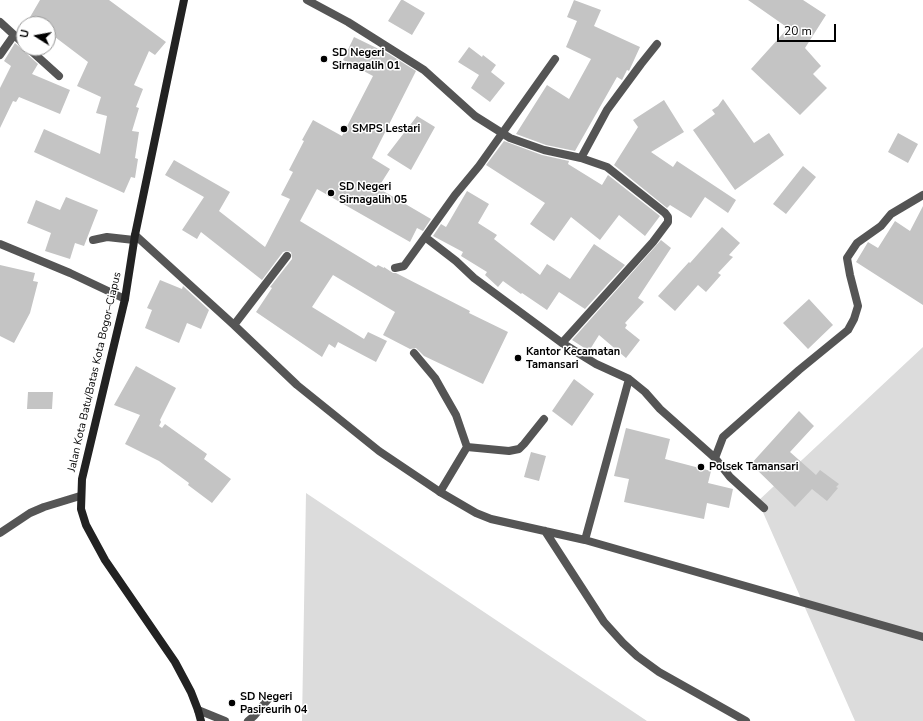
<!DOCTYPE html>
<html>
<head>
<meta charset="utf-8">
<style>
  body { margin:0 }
  #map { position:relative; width:923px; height:721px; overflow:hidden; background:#fff; font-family:"Nunito Sans",sans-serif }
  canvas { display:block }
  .north { position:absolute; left:16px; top:16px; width:40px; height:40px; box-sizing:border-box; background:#fff; border:1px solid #999; border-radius:50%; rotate:281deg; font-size:11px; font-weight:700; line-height:16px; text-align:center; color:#000 }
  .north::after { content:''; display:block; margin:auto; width:14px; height:18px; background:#000; clip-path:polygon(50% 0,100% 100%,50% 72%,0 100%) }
  .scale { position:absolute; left:777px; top:24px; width:59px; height:18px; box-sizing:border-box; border:2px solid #000; border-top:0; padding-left:5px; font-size:12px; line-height:14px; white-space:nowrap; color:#000; -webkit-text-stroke:3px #fff; paint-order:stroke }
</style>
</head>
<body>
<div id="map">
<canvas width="923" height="721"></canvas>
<div class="north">U</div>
<div class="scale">20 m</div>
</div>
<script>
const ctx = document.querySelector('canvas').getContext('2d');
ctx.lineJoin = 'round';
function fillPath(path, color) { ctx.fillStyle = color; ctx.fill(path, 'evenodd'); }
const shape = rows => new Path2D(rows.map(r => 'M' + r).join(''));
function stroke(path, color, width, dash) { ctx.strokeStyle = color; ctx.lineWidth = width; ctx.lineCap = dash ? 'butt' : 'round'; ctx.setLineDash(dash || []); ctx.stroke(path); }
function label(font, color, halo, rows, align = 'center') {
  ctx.font = font + ' "Nunito Sans",sans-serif'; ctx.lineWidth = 3; ctx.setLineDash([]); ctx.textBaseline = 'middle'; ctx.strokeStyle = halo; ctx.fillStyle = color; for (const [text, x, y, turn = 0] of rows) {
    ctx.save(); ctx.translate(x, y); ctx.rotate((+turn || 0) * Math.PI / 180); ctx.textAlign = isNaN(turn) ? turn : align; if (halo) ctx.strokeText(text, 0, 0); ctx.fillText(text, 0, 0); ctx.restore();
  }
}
fillPath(shape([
  [923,347,923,721,855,721,758,501],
  [306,493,647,721,302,721]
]), '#dcdcdc');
fillPath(shape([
  [40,0,109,0,166,42,155,55,149,51,134,85,143,89,136,107,139,108,132,131,139,132,135,158,138,159,135,178,131,177,124,193,34,152,44,129,100,154,107,116,96,113,101,97,77,86,88,62,55,37,44,55,36,48,48,48,48,24,26,24],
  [401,0,403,0,425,13,412,35,388,21],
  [574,0,601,10,594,26,640,47,629,71,627,70,622,80,617,77,575,151,546,145,516,134,547,85,569,99,591,59,566,47,577,21,567,17],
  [748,0,803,0,826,15,805,48,821,66,813,74,827,88,800,115,751,69,788,28],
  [354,37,389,54,416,71,372,158,390,169,378,188,431,219,423,231,417,228,410,242,317,189,300,221,376,267,378,265,384,268,384,267,393,273,396,273,470,311,469,313,508,332,483,384,424,356,416,348,410,349,383,335,395,312,333,275,312,307,364,339,368,332,387,341,376,362,338,342,335,348,329,344,322,357,256,312,272,288,270,287,292,259,292,256,291,252,287,251,283,252,262,280,201,232,197,239,182,230,204,197,165,175,174,160,230,192,219,211,265,247,290,199,281,195,293,172,289,170,304,141,302,140,313,120,342,136,373,76,343,60],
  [15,43,38,64,32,74,70,90,60,114,19,97,16,102,13,101,0,128,0,88,11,66,4,61],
  [469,47,482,57,483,55,496,65,491,72,505,83,490,102,471,88,479,75,458,62],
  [723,99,754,143,769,133,784,155,735,190,693,130,715,114,712,110,718,106],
  [664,100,684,132,651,152,673,167,677,161,736,200,728,213,705,197,691,218,670,205,667,208,614,165,638,127,633,120],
  [417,116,435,127,411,170,387,155],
  [898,133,918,144,908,163,888,152],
  [504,141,542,155,569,161,568,164,602,185,608,175,660,216,645,236,619,215,600,240,571,217,554,241,530,224,545,203,486,165],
  [803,166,816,177,786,214,773,204],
  [467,191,489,204,478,223,497,235,494,239,540,275,547,264,570,279,594,244,625,265,585,309,559,292,547,310,522,293,521,294,503,281,498,287,485,275,487,272,461,256,463,252,433,236,441,224,446,227],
  [66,197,98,210,84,246,75,243,70,259,45,251,51,233,27,223,36,200,60,210],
  [923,206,923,305,856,262,868,242,878,248,895,221,910,231],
  [722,227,740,243,729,255,733,257,718,273,721,275,706,292,698,285,675,311,658,296,689,262,690,263],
  [661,240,671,248,638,298,644,302,625,323,627,325,625,328,640,340,626,358,599,335,589,351,572,340],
  [0,265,35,273,33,281,38,282,30,313,14,343,0,336],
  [160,280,182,289,183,286,209,310,201,329,187,323,179,343,145,328,152,310,147,308],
  [809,299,833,325,808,349,783,323],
  [136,366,176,388,160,420,161,422,159,426,162,428,165,424,207,454,204,459,231,479,212,503,188,485,189,483,159,461,125,444,140,415,114,405],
  [574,379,594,394,572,426,552,411],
  [28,392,53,392,52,409,27,409],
  [799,411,814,426,790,452,816,475,820,470,839,484,836,487,838,488,827,501,812,489,795,507,751,464],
  [626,428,670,439,665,459,711,471,708,483,733,489,729,508,707,503,704,519,624,502,629,479,614,476],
  [531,452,546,456,539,481,524,477]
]), '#c4c4c4');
stroke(shape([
  [414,353,435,378,444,394,456,415,467,447,440,492],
  [467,447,509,451,519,449,524,444,544,419],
  [198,710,225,721],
  [248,721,254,716,270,697]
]), '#555', 8);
stroke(shape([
  [307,0,348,22,424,70,475,116,510,138,544,150,581,158,607,167,665,213,668,217,668,222,653,242,562,343],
  [0,22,24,44],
  [28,48,59,76],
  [0,55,14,35],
  [555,59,479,166,455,195,425,237,456,261,474,278,562,343,596,364,629,379,585,540],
  [581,158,607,110,641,64,657,44],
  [135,235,234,325,297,385,379,451,440,492,476,513,491,519,585,540,923,637],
  [93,240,107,237,134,240],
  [0,244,70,273,125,299],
  [395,268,404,266,425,237],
  [234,325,287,256],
  [629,379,645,392,660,409,715,458,723,437,799,370,848,330,854,319,858,306,850,275,847,258,857,243,881,226,891,214,923,195],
  [715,458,730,477,764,508],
  [545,531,604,622,623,643,637,656,659,672,746,721],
  [0,533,30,513,44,507,80,496]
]), '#555', 8);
stroke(shape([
  [184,0,135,235,125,299,82,479,81,509,86,525,105,560,175,662,191,692,198,710,201,721]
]), '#222', 8);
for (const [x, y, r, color] of [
  [324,59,4,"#000"],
  [344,129,4,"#000"],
  [331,193,4,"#000"],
  [518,358,4,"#000"],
  [701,467,4,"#000"],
  [232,703,4,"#000"]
]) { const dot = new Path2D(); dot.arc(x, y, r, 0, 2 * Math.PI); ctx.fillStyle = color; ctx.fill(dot); stroke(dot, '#fff', 1.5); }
label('bold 11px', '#000', '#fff', [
  ["SD Negeri",332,53],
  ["Sirnagalih 01",332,66],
  ["SMPS Lestari",352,129],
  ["SD Negeri",339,187],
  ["Sirnagalih 05",339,200],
  ["Kantor Kecamatan",526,352],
  ["Tamansari",526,365],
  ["Polsek Tamansari",709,467],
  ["SD Negeri",240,697],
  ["Pasireurih 04",240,710]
], 'left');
label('11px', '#000', '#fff', [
  ["Jalan Kota Batu/Batas Kota Bogor–Ciapus",95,372,-77]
]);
</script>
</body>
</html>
